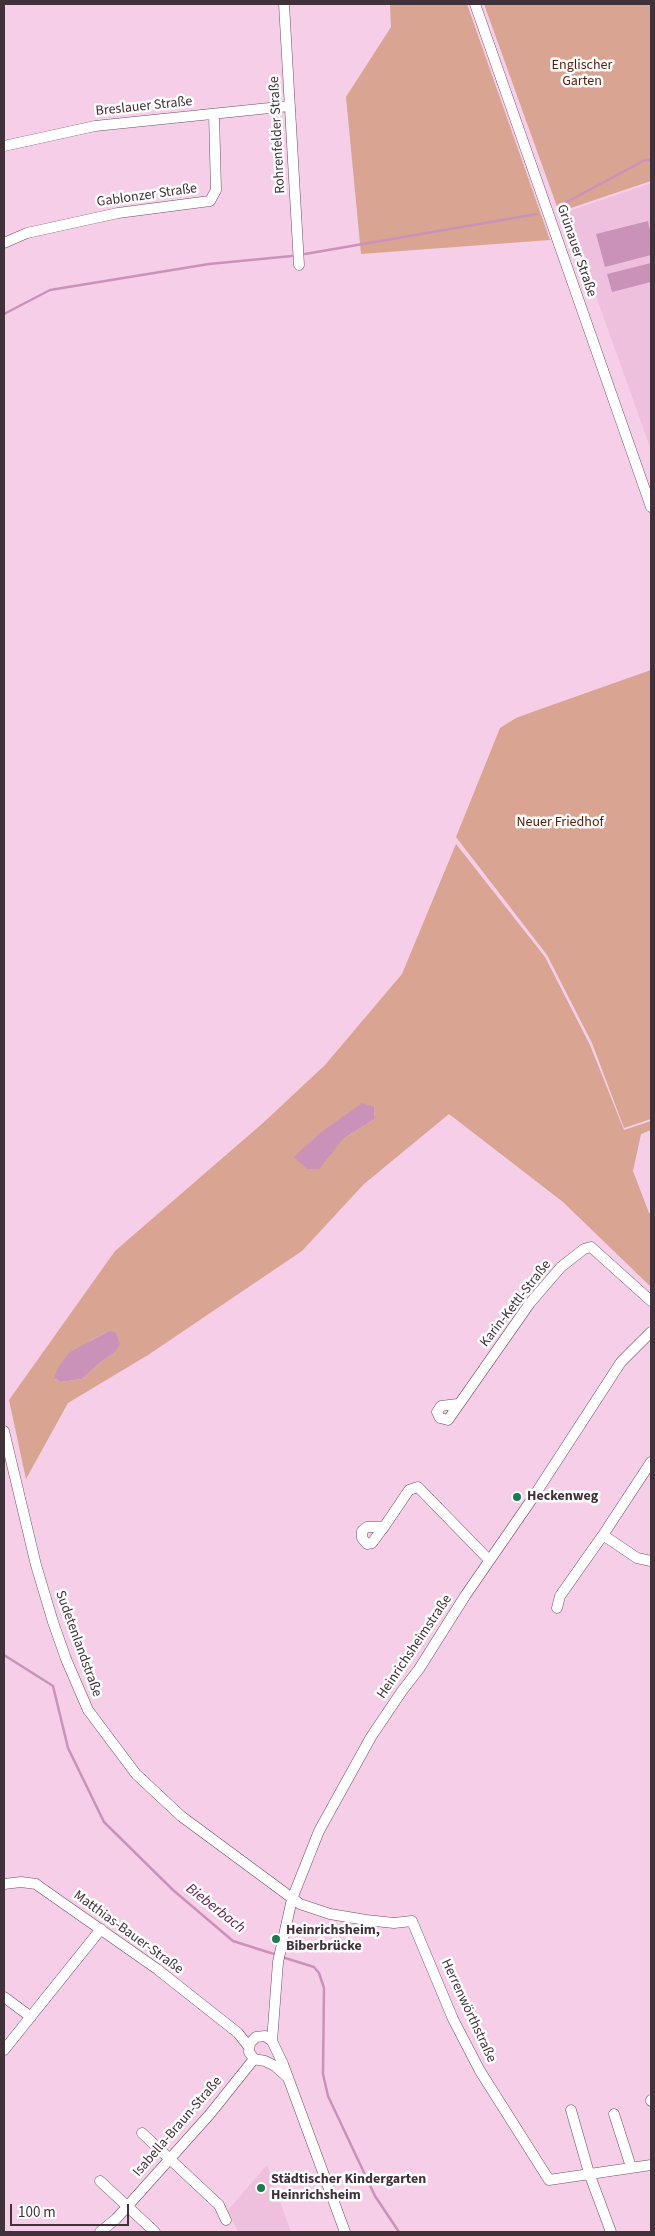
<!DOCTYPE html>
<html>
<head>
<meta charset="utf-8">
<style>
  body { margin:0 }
  #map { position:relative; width:655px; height:2236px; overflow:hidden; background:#f6cee8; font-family:"Source Sans 3",sans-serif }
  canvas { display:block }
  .frame { position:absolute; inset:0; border:5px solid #40313b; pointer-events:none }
  .scale { position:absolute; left:10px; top:2204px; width:119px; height:22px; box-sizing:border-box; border:2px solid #40313b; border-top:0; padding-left:6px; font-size:15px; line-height:18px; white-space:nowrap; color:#40313b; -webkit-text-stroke:4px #fdfdfd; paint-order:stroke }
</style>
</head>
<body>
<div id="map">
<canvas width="655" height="2236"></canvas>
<div class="frame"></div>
<div class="scale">100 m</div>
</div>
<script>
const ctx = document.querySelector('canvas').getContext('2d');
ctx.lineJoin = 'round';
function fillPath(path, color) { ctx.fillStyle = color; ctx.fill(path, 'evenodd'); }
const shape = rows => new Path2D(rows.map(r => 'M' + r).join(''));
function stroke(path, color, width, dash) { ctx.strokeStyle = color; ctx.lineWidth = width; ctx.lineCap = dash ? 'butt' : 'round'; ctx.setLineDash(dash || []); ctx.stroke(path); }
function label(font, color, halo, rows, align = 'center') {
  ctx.font = font + ' "Source Sans 3",sans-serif'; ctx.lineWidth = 5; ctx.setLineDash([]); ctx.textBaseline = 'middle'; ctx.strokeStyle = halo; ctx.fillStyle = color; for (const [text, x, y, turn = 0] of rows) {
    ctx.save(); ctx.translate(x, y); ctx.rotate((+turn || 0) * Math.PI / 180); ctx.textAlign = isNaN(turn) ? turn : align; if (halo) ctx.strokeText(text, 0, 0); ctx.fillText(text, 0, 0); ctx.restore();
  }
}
fillPath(shape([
  [651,183,651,450,566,212],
  [267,2165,291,2232,238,2232,228,2210]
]), '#eec0de');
fillPath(shape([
  [390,4,467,4,550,240,361,254,346,97,391,27],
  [484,4,651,4,651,181,559,212],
  [651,670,651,1119,624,1128,592,1043,547,955,456,837,500,728,516,718,535,711],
  [456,844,545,957,590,1045,624,1130,651,1121,651,1130,641,1134,633,1171,649,1213,651,1213,651,1287,563,1202,449,1114,364,1184,302,1251,148,1355,68,1403,26,1479,9,1400,115,1251,263,1123,325,1065,402,974],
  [374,1107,375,1119,343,1139],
  [109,1331,115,1352,101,1362,82,1379,60,1382,55,1379,90,1341]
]), '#d9a492');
fillPath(shape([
  [648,221,651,235,651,255,605,267,596,234],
  [651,263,651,282,612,292,607,274],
  [362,1103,374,1107,375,1119,343,1139,319,1169,307,1169,294,1157,320,1133],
  [109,1331,116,1333,120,1344,115,1352,101,1362,82,1379,60,1382,54,1378,59,1366,70,1352]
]), '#cb92b9');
stroke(shape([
  [563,204,645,160,651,160],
  [305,254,537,214],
  [4,314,50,290,209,264,292,256],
  [4,1655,53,1686,68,1748,104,1822,173,1890,233,1941,277,1955],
  [282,1957,314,1967,319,1973,324,1988,323,2074,328,2096,375,2196,399,2232]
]), '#cb92b9', 2.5);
const minor = shape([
  [284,4,299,265],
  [475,4,651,507],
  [4,146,95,126,289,106],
  [4,243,27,233,118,213,210,201,216,190,214,114],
  [458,1404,441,1406,437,1412,440,1418,448,1420,530,1303,561,1267,584,1249,591,1247,651,1301],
  [4,1431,36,1565,53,1622,66,1659,88,1710,136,1774,181,1816,300,1904,330,1914,366,1920,394,1923,412,1921,453,2019,480,2071,549,2180,651,2165],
  [651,1462,603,1535,637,1558,651,1561],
  [384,1527,367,1527,362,1531,362,1538,367,1544,372,1543,380,1532,384,1527,409,1490,418,1487,489,1560],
  [557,1608,560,1596,603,1535],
  [4,1884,21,1882,36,1884,40,1887,157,1969,238,2033,249,2047],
  [4,1997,31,2017],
  [272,2041,265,2036,256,2037,250,2043,249,2052,254,2059,265,2061,275,2066,286,2076],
  [4,2050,101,1929],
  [651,2100,651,2101],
  [571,2110,589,2173,611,2232],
  [614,2114,631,2167],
  [142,2133,219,2205,226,2220],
  [100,2181,155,2232],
  [100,2232,116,2219,210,2114,254,2059],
  [345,2232,283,2064,272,2041,278,1962,292,1899,319,1831,371,1737,402,1691,419,1669,465,1596,532,1499,621,1362,651,1332]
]);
stroke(minor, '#6f4e64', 11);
stroke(minor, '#fff', 10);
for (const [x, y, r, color] of [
  [517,1497,5,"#1c7950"],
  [276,1939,5,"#1c7950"],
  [261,2188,5,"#1c7950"]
]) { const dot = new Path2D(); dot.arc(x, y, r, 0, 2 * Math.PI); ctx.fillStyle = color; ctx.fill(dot); stroke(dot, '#fdfdfd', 2); }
label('14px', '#591e08', '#fdfdfd', [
  ["Englischer",582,66],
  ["Garten",582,82],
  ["Neuer Friedhof",560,823]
]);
label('14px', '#40313b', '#fdfdfd', [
  ["Breslauer Straße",144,107,-6],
  ["Rohrenfelder Straße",278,135,-93],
  ["Gablonzer Straße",147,196,-8],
  ["Grünauer Straße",576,251,71],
  ["Karin-Kettl-Straße",516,1304,-52],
  ["Sudetenlandstraße",78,1644,70],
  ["Heinrichsheimstraße",415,1647,-56],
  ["Matthias-Bauer-Straße",128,1933,36],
  ["Herrenwörthstraße",468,2011,65],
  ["Isabella-Braun-Straße",178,2127,-49]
]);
label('bold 14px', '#40313b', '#fdfdfd', [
  ["Heckenweg",527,1497],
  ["Heinrichsheim,",286,1931],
  ["Biberbrücke",286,1947],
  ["Städtischer Kindergarten",271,2180],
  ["Heinrichsheim",271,2196]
], 'left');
label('italic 15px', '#632053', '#fdfdfd', [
  ["Bieberbach",215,1909,38]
]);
</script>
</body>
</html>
